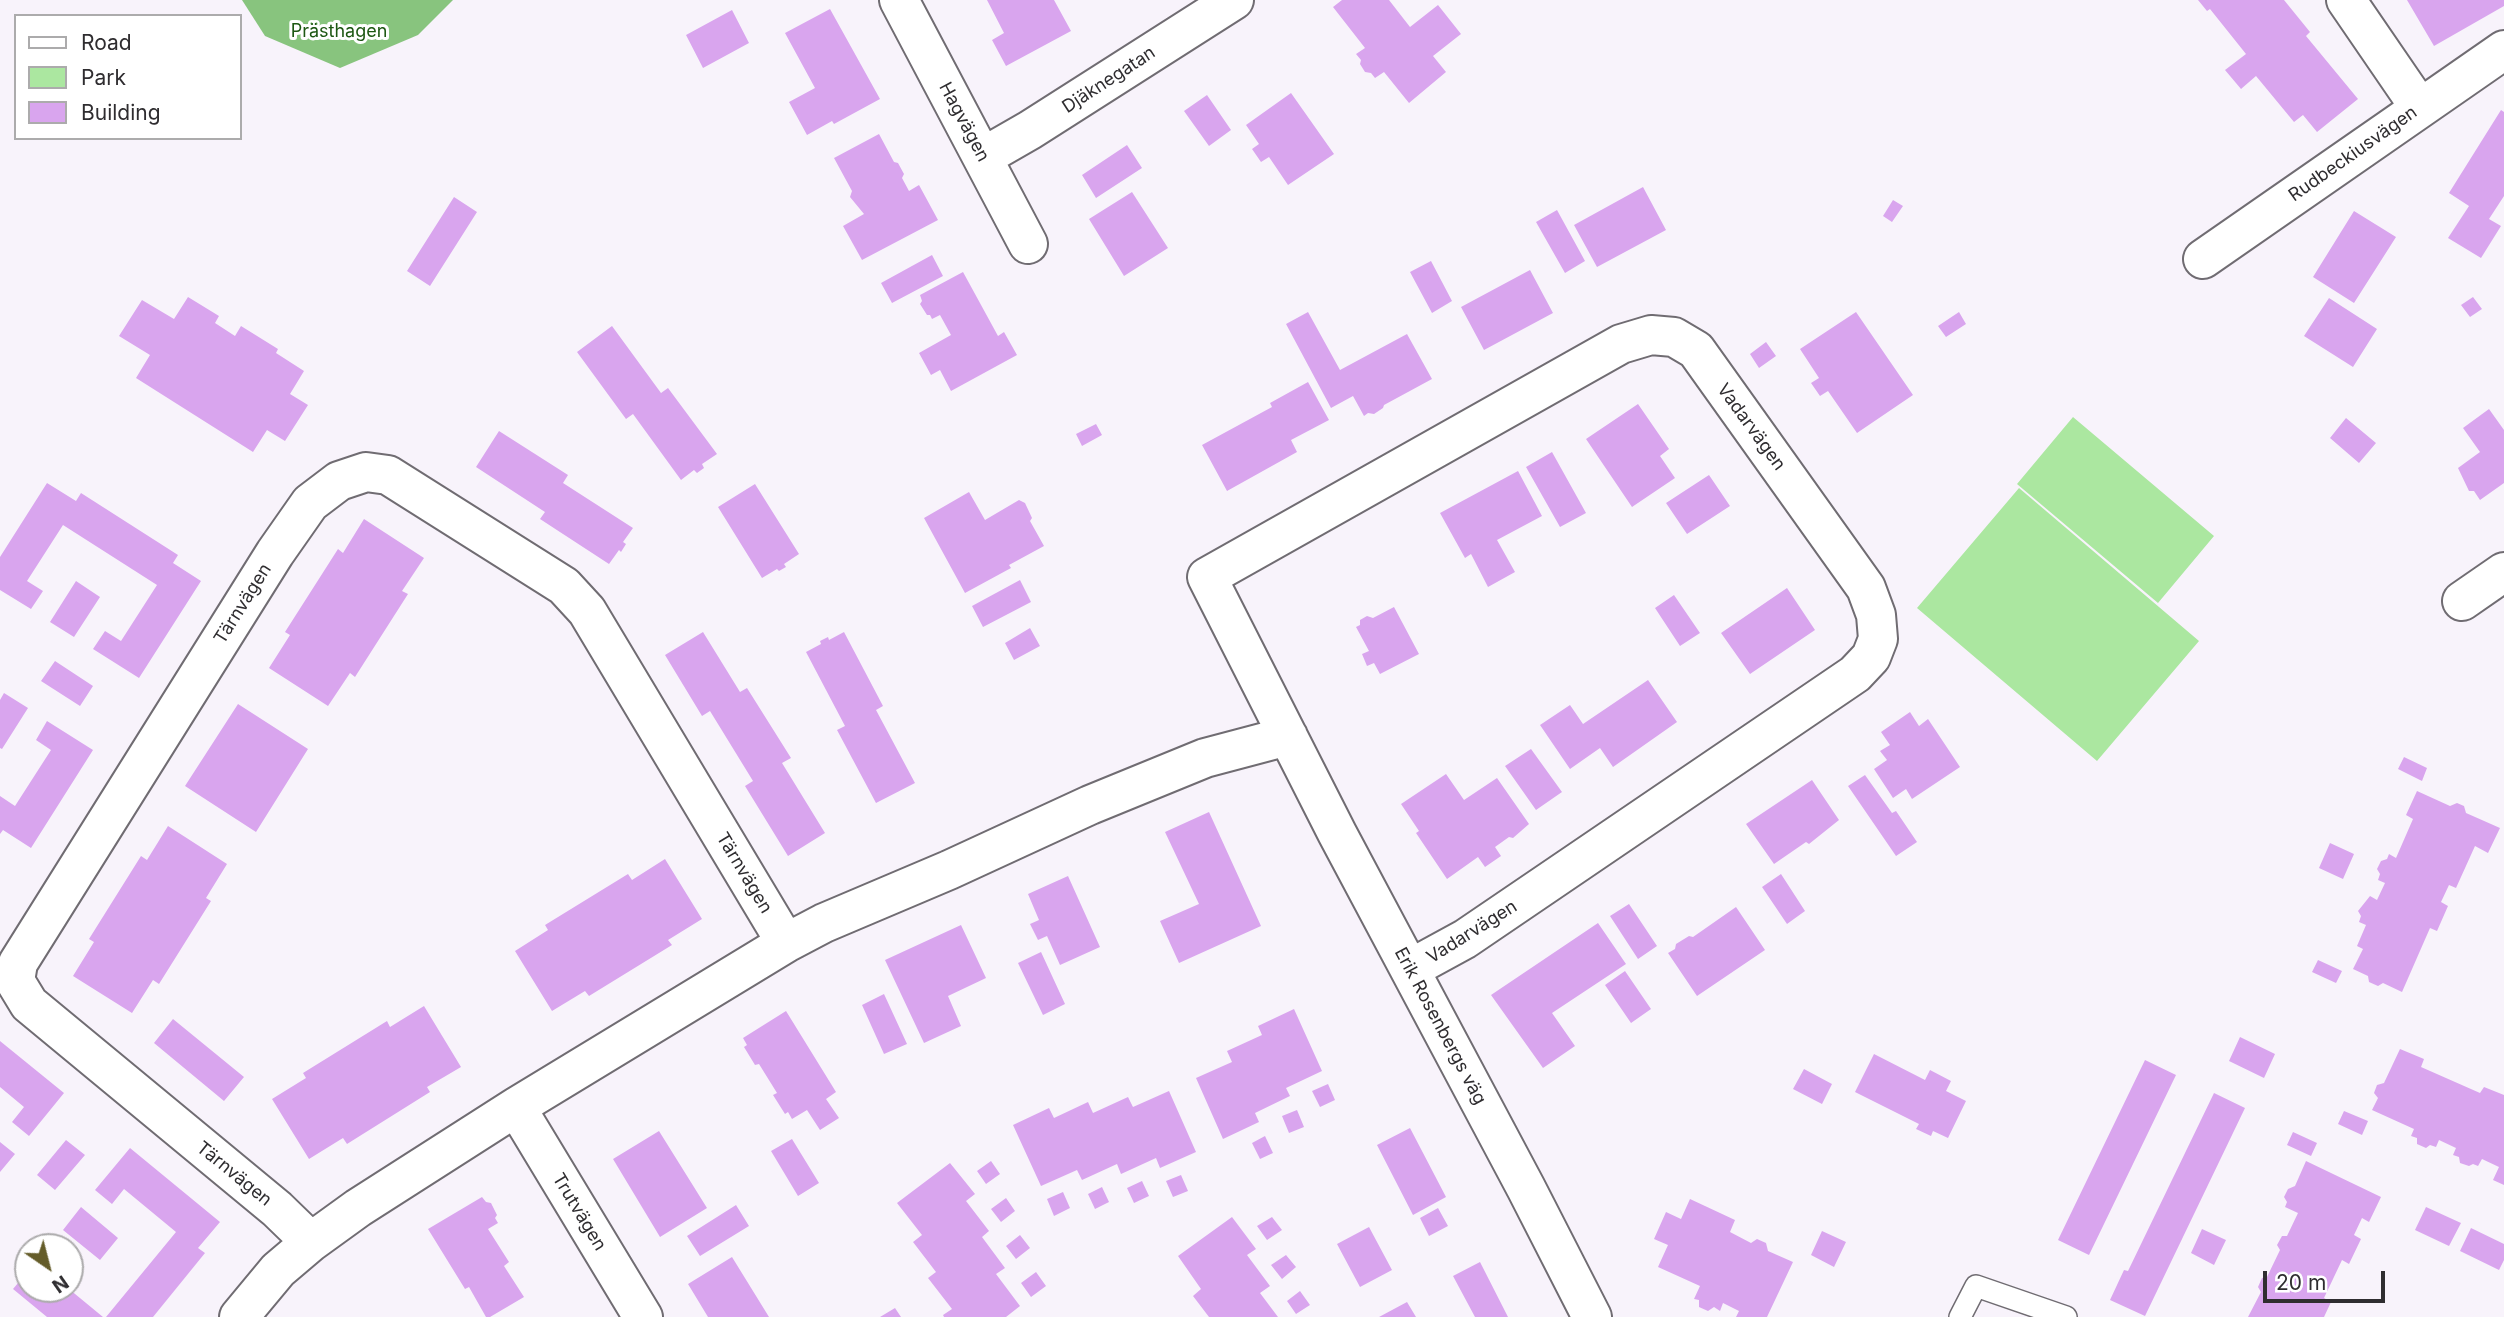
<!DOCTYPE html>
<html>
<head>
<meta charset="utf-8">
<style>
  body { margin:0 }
  #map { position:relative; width:2504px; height:1317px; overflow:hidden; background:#f8f3fb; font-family:Inter,sans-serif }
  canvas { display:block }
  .legend { position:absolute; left:14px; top:14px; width:228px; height:126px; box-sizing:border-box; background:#fff; border:2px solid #acabac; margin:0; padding:9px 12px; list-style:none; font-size:21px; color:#2f2d30 }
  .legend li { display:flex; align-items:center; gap:14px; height:35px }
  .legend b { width:35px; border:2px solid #acabac }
  .north { position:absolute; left:14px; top:1233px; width:70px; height:70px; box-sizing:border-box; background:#fff; border:2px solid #acabac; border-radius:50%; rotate:145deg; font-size:19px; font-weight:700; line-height:28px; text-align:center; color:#2f2d30 }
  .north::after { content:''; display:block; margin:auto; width:24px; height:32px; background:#645c29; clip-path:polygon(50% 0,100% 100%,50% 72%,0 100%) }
  .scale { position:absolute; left:2263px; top:1271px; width:122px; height:32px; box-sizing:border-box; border:4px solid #2f2d30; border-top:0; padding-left:9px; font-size:21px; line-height:24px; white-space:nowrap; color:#2f2d30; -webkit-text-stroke:5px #fff; paint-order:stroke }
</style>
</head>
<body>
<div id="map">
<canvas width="2504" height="1317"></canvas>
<ul class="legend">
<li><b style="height:9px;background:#fff"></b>Road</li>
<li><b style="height:19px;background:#abe7a0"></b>Park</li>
<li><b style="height:19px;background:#d9a5ee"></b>Building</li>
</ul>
<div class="north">N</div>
<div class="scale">20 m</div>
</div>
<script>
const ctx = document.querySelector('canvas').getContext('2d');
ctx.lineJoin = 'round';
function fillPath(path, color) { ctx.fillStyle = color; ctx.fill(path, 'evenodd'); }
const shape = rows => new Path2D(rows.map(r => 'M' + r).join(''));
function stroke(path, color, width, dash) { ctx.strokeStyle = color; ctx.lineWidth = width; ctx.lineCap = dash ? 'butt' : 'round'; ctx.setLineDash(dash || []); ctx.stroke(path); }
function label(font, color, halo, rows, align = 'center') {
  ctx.font = font + ' Inter,sans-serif'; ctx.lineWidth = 6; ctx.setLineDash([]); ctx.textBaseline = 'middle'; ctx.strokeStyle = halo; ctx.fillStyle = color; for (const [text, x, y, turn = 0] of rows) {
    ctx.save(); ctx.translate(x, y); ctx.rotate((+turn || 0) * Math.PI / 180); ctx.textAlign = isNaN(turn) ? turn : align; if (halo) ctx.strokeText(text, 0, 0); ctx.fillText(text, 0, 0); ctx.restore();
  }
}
fillPath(shape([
  [2073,417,2214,536,2158,603,2017,484],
  [2019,488,2199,641,2097,761,1917,608]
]), '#abe7a0');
fillPath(shape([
  [242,0,453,0,418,35,340,68,265,36]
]), '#88c47e');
fillPath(shape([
  [987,0,1054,0,1071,31,1006,66,992,40,1004,33],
  [1342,0,1389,0,1410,27,1438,5,1461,34,1433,56,1446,72,1409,103,1384,72,1375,78,1371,73,1365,72,1360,64,1361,60,1356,54,1365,48,1333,7],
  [2198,0,2284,0,2310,32,2306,36,2358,99,2317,132,2303,115,2294,122,2256,76,2241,89,2225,70,2246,54,2210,9,2207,11],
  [2407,0,2504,0,2504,6,2434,46],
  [830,9,880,99,834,124,832,121,807,135,789,102,815,88,785,33],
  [732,10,749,43,703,68,686,35],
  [1291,93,1334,154,1288,185,1269,157,1261,162,1252,149,1259,144,1246,125],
  [1207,95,1231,130,1209,146,1184,111],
  [2501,110,2504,112,2504,196,2489,219,2501,226,2481,258,2448,238,2469,206,2449,193],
  [879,134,894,162,898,163,904,174,902,178,909,191,919,185,938,220,862,260,843,226,864,214,850,197,852,191,834,158],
  [1127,145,1142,168,1096,198,1082,175],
  [1643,187,1666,230,1597,267,1574,225],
  [1132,192,1168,248,1124,276,1089,219],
  [454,197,477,212,430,286,407,271],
  [1893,200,1903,206,1892,222,1883,216],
  [1557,210,1585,261,1565,273,1536,222],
  [2354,211,2396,237,2354,303,2313,277],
  [932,255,943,276,892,303,881,283],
  [1431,261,1452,301,1432,313,1410,272],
  [1530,270,1553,313,1484,350,1461,307],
  [963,272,998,336,1004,332,1017,355,951,391,940,370,931,375,919,353,951,335,940,315,932,319,930,315,927,315,920,304,922,301,920,295],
  [188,297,219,316,215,323,235,336,241,326,278,349,276,353,304,371,290,394,308,405,285,441,267,430,253,452,136,378,150,355,119,336,142,300,174,319],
  [2473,297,2482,309,2470,317,2461,305],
  [2329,298,2377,329,2353,367,2304,336],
  [1308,312,1340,370,1407,334,1432,379,1384,405,1383,408,1374,414,1368,413,1364,416,1353,396,1331,408,1286,324],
  [1856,312,1913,395,1857,433,1828,391,1820,396,1811,383,1819,378,1800,349],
  [1959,312,1966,324,1946,337,1938,326],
  [612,326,661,393,668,388,717,454,702,464,704,468,697,473,694,470,681,480,633,414,626,419,577,352],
  [1766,342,1776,356,1759,368,1750,354],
  [1308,382,1329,420,1291,440,1297,452,1227,491,1202,445,1272,407,1270,403],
  [1638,404,1669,449,1660,456,1675,478,1632,507,1586,439],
  [2489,409,2504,430,2504,483,2480,500,2474,491,2469,491,2458,468,2480,452,2463,428],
  [2346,418,2376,443,2359,463,2330,438],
  [1096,424,1102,435,1082,446,1076,434],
  [499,431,568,475,563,483,633,528,623,542,626,544,621,552,619,550,609,564,540,519,545,512,476,467],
  [1552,452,1586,513,1560,527,1526,467],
  [1518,471,1542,516,1497,540,1515,572,1488,587,1471,554,1465,558,1440,513],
  [1709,475,1730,506,1687,534,1666,503],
  [47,483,76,501,81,493,178,555,173,563,201,581,139,678,93,649,105,631,121,641,157,585,63,525,27,581,43,591,31,609,0,590,0,557],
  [755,484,799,554,784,564,786,567,779,571,777,569,762,578,718,507],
  [969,492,985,520,1019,500,1025,503,1032,518,1030,521,1044,546,1009,565,1011,568,965,593,924,518],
  [364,519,424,558,402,591,408,594,355,677,350,673,328,706,269,668,290,635,285,632,338,549,343,553],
  [1020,580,1031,602,983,627,972,606],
  [76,581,100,597,74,637,50,622],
  [1787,588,1815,630,1750,674,1721,633],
  [1674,595,1700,633,1680,646,1655,608],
  [1394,607,1419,654,1380,674,1374,663,1367,666,1362,654,1369,651,1356,627,1360,625,1360,620,1367,616,1373,618],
  [1030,628,1040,646,1014,660,1005,643],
  [703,632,740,692,747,688,791,758,782,763,825,833,788,856,745,786,753,781,710,711,702,716,665,655],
  [844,632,883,706,876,710,915,783,876,803,837,730,845,726,806,652,821,644,820,641,828,637,829,640],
  [55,661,93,686,80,706,41,681],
  [1648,680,1677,722,1613,767,1600,748,1570,769,1540,725,1570,705,1583,724],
  [4,693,28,708,2,749,0,748,0,700],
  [238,704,308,749,256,832,185,786],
  [1910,712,1919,726,1928,719,1960,767,1912,799,1906,789,1893,798,1874,769,1887,760,1880,751,1890,745,1881,732],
  [47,721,93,750,31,848,3,830,0,834,0,796,15,806,51,750,36,740],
  [1531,749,1562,792,1536,810,1505,766],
  [2404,757,2427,768,2422,781,2398,769],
  [1446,774,1464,800,1497,778,1529,824,1513,838,1509,837,1495,847,1501,856,1485,867,1478,857,1447,879,1416,833,1419,831,1401,804],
  [1865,775,1892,813,1896,811,1917,842,1896,856,1848,786],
  [1812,780,1839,820,1809,844,1806,842,1774,864,1746,824],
  [2417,791,2450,806,2457,803,2464,806,2466,813,2500,828,2488,853,2475,846,2456,888,2449,885,2441,902,2448,906,2437,931,2430,928,2402,992,2383,983,2378,986,2369,982,2368,976,2353,969,2363,949,2357,946,2366,925,2359,922,2361,916,2358,911,2370,896,2377,900,2385,883,2378,880,2380,874,2377,869,2381,861,2387,859,2389,854,2396,858,2413,819,2406,815],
  [1209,812,1261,926,1179,963,1160,921,1199,904,1165,832],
  [168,826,227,864,206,898,211,901,159,984,153,980,132,1013,73,976,94,942,89,939,141,856,147,860],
  [2330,843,2354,854,2343,879,2319,868],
  [665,859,702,919,668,940,672,945,589,996,585,991,552,1011,515,951,548,930,545,925,628,874,632,880],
  [1781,874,1805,911,1787,924,1762,887],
  [1068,876,1100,947,1060,965,1047,936,1038,940,1030,924,1039,920,1028,894],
  [1629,904,1657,946,1638,959,1610,916],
  [1736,907,1765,950,1697,996,1668,953,1675,949,1676,944,1689,936,1693,937],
  [1598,923,1626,964,1552,1013,1575,1046,1543,1068,1491,995],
  [961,925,986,978,948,996,961,1026,924,1043,885,960],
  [1041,952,1065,1004,1043,1015,1018,963],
  [2318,960,2342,971,2336,983,2312,972],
  [1625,971,1651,1009,1631,1023,1605,985],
  [884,994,907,1044,884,1054,862,1005],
  [424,1006,461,1067,427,1087,430,1092,347,1144,343,1138,309,1159,272,1099,306,1078,303,1073,387,1021,390,1027],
  [1294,1009,1322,1071,1286,1088,1290,1096,1255,1113,1259,1122,1223,1139,1196,1078,1232,1062,1227,1051,1262,1035,1258,1026],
  [786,1011,836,1092,826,1099,839,1118,820,1130,807,1110,792,1119,788,1112,785,1114,773,1095,777,1093,759,1064,755,1065,744,1047,747,1045,743,1038],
  [173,1019,244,1077,224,1101,154,1043],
  [2240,1037,2275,1054,2264,1078,2229,1061],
  [0,1041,64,1093,29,1136,12,1122,24,1107,0,1087],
  [2400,1049,2424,1059,2421,1067,2480,1093,2484,1087,2504,1095,2504,1185,2493,1180,2499,1167,2482,1159,2478,1166,2473,1164,2469,1166,2460,1163,2459,1157,2453,1155,2456,1148,2439,1140,2436,1147,2430,1145,2426,1148,2417,1144,2417,1138,2411,1136,2414,1129,2372,1110,2378,1098,2374,1093,2377,1085,2384,1083],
  [1874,1054,1925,1080,1930,1070,1951,1081,1946,1091,1966,1101,1948,1138,1933,1131,1931,1136,1916,1129,1919,1124,1855,1092],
  [2145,1060,2176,1075,2089,1255,2058,1240],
  [1804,1069,1832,1084,1822,1104,1793,1089],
  [1328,1084,1335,1100,1320,1107,1312,1091],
  [1169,1091,1196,1152,1160,1168,1156,1158,1121,1174,1117,1164,1082,1180,1077,1170,1041,1186,1013,1125,1049,1108,1054,1118,1088,1102,1093,1113,1128,1097,1133,1107],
  [2214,1093,2245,1108,2145,1316,2110,1300,2124,1270,2128,1271],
  [1297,1110,1304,1127,1289,1133,1282,1116],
  [2344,1111,2368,1121,2362,1135,2338,1124],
  [1410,1128,1446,1197,1413,1215,1377,1145],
  [659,1131,707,1208,660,1237,613,1159],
  [2293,1132,2317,1143,2311,1156,2287,1145],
  [1265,1136,1273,1153,1260,1159,1252,1143],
  [792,1139,819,1183,798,1196,771,1151],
  [66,1140,85,1155,55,1190,37,1175],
  [0,1142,15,1154,0,1172],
  [130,1148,220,1222,198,1248,205,1253,153,1317,106,1317,176,1232,124,1189,112,1204,95,1190],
  [991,1161,1000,1174,986,1184,977,1171],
  [2306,1161,2381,1197,2369,1222,2362,1218,2354,1235,2361,1239,2349,1264,2342,1260,2324,1298,2331,1302,2324,1317,2248,1317,2261,1292,2258,1287,2262,1278,2267,1277,2280,1250,2277,1245,2282,1236,2287,1236,2298,1213,2285,1207,2287,1202,2284,1197,2288,1189,2295,1186],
  [950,1163,975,1194,966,1201,989,1231,982,1237,1005,1268,996,1274,1020,1306,1006,1317,944,1317,943,1315,952,1309,928,1278,936,1272,913,1242,922,1235,897,1203],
  [1181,1175,1188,1191,1173,1197,1166,1181],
  [1142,1181,1149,1196,1134,1203,1127,1188],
  [1102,1187,1109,1202,1095,1209,1088,1194],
  [1063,1192,1070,1208,1054,1216,1047,1199],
  [482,1197,486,1202,491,1203,497,1215,495,1218,498,1223,488,1229,509,1262,504,1266,524,1297,490,1317,486,1317,469,1287,465,1289,428,1229],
  [1006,1198,1015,1211,1001,1222,991,1209],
  [1690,1199,1735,1220,1730,1232,1751,1243,1757,1239,1766,1243,1768,1251,1793,1262,1767,1317,1736,1317,1739,1311,1723,1303,1720,1311,1714,1307,1708,1311,1699,1307,1699,1300,1694,1299,1700,1286,1658,1267,1668,1245,1654,1239,1666,1212,1681,1219],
  [736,1205,749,1226,700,1256,687,1236],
  [81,1207,118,1238,100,1260,63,1230],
  [2426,1207,2461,1223,2449,1246,2415,1230],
  [1438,1208,1448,1226,1429,1236,1420,1218],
  [1232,1217,1256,1249,1247,1255,1270,1286,1260,1293,1278,1317,1209,1317,1193,1296,1201,1289,1178,1256],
  [1272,1217,1282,1230,1267,1240,1257,1226],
  [1369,1227,1392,1270,1360,1287,1337,1244],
  [2471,1228,2504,1244,2504,1260,2499,1270,2460,1251],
  [2202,1229,2226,1240,2214,1265,2191,1253],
  [1822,1231,1846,1242,1834,1267,1811,1255],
  [1020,1235,1030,1248,1016,1259,1006,1246],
  [1286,1255,1296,1267,1282,1279,1271,1265],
  [732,1257,769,1317,708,1317,688,1284],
  [1480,1262,1508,1317,1475,1317,1453,1276],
  [28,1271,28,1289,69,1289,103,1317,47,1317,13,1289],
  [1036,1272,1046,1286,1031,1297,1021,1283],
  [1300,1291,1310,1305,1296,1314,1287,1301],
  [1407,1302,1416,1317,1379,1317],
  [895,1308,901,1317,880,1317]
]), '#d9a5ee');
const lane = shape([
  [1960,1317,1976,1286,2066,1317]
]);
const street = shape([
  [899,0,1028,244],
  [2346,0,2420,108],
  [983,157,1030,130,1234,0],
  [2203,259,2504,50],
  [2462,601,2504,572],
  [1410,969,1465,939,1855,674,1871,657,1878,639,1876,615,1866,588,1696,350,1674,337,1651,335,1621,344,1207,577,1337,833,1526,1188,1592,1317],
  [516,1107,643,1317],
  [311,1242,277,1209,29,1004,15,981,18,963,275,553,310,503,339,481,366,472,388,475,564,586,587,611,786,943],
  [239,1317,278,1270,311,1242,358,1208,516,1107,786,943,824,923,949,870,1090,805,1205,758,1288,736]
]);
stroke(lane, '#706c72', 24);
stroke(street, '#706c72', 42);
stroke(lane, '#fff', 21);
stroke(street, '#fff', 38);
label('18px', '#1d5712', '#fff', [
  ["Prästhagen",339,32]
]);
label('18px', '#2f2d30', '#fff', [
  ["Djäknegatan",1109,80,-33],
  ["Hagvägen",964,122,62],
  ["Rudbeckiusvägen",2353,154,-35],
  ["Vadarvägen",1751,427,54],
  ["Tärnvägen",243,604,-58],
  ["Tärnvägen",744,873,59],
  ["Vadarvägen",1472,932,-32],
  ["Erik Rosenbergs väg",1440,1026,62],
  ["Tärnvägen",234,1174,39],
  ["Trutvägen",579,1212,59]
]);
</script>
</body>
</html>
